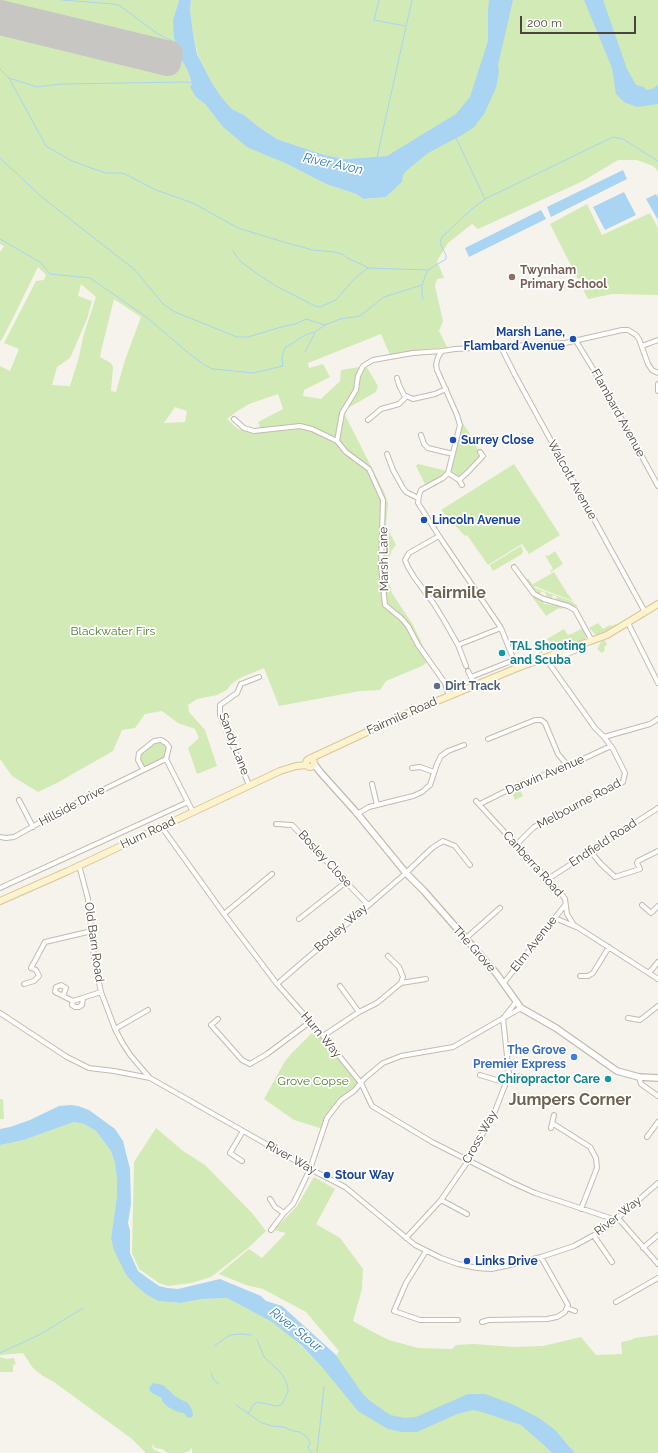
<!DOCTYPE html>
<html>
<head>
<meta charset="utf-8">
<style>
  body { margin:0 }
  #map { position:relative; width:658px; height:1453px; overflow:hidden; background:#f6f3ec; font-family:Raleway,sans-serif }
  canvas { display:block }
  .scale { position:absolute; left:520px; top:16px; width:116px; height:18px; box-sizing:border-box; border:2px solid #4b4439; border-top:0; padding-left:5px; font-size:12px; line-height:14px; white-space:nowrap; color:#4b4439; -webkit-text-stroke:3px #fff; paint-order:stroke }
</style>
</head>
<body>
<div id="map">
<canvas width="658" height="1453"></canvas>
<div class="scale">200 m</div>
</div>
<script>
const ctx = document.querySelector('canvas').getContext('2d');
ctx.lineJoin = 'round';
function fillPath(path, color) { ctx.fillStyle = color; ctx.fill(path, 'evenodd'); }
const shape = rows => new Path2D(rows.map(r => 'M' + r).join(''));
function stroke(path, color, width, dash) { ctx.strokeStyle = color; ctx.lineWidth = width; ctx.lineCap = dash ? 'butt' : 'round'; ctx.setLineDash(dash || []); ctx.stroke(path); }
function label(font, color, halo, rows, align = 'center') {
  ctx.font = font + ' Raleway,sans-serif'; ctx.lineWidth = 3.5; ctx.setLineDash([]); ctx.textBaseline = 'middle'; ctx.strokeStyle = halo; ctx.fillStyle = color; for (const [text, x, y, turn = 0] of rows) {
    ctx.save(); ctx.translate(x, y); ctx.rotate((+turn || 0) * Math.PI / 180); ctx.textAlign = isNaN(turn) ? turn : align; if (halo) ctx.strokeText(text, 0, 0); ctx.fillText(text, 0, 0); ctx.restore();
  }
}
fillPath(shape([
  [0,0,179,0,173,20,179,56,187,69,196,97,206,105,222,126,273,158,287,164,326,184,356,194,365,199,386,197,402,182,392,153,387,156,344,159,321,154,277,139,259,127,244,115,232,109,222,98,212,83,198,55,193,33,190,10,191,0,658,0,658,171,653,166,637,160,618,160,583,181,478,229,472,224,448,243,437,261,444,278,437,279,435,286,443,321,439,331,447,347,416,350,390,355,381,334,308,363,309,368,323,364,330,377,304,390,303,396,321,399,340,381,341,370,366,366,378,386,376,392,348,408,345,415,384,492,388,503,386,525,396,545,392,550,385,568,392,593,413,625,430,660,422,666,386,681,380,690,360,691,279,706,264,668,240,678,231,684,227,690,217,695,197,699,188,705,189,712,205,730,217,766,197,774,188,748,199,738,195,729,178,723,162,711,145,714,135,728,122,730,113,751,57,783,38,792,12,776,0,759,0,366,10,371,19,349,4,343,36,281,44,280,46,275,38,267,10,324,1,341,0,340,0,252,4,246,0,244],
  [81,284,96,297,83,337,79,357,70,386,52,385,57,367,70,358,87,319,92,301,78,296],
  [114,299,141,317,125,360,116,392,111,391,113,367,111,363,100,357,102,347],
  [278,394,283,409,258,422,262,433,238,429,227,419,236,412,249,404],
  [175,407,187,411,185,422,164,423],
  [587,204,602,235,650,213,658,228,658,295,612,294,588,299,550,224],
  [462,422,472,437,481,456,460,477,450,473],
  [418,464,447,471,444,475,426,486,416,466],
  [514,464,560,535,529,554,522,544,488,565,467,535,465,536,441,510],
  [521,546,523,551,522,554,493,571,490,565],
  [555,551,563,564,551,572,550,571,553,569,545,555,548,556],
  [554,572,567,593,567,594,568,594,573,601,534,586,533,584],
  [528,578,535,588,571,601,578,606,575,608,560,601,562,599,559,601,556,600,557,597,553,595,552,598,546,596,546,593,541,591,540,594,537,593,526,581],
  [534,596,544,600,543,603,545,604,551,605,552,603,564,608,560,609,559,608,546,616,533,598],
  [598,623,603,629,610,625,612,626,616,624,617,626,599,635,596,635,589,628],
  [582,628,586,636,584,640,569,644,560,644,554,647,547,639,564,629,568,635,574,633],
  [546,640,553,648,534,656,533,655,540,653,536,646],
  [605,640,607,645,604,647,605,650,602,653,597,649,601,642],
  [155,742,161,742,166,744,168,748,165,758,144,767,140,759,140,754],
  [519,788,523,796,515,800,511,791],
  [316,1029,361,1083,341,1100,327,1118,323,1129,294,1120,264,1099,285,1061,292,1053],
  [0,1099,3,1099,4,1119,0,1119],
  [74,1122,84,1124,96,1131,111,1151,115,1163,117,1179,117,1196,111,1238,126,1275,135,1285,147,1295,158,1301,181,1303,202,1299,227,1298,272,1322,284,1330,301,1346,327,1371,339,1351,306,1312,263,1289,246,1285,219,1274,249,1249,262,1258,286,1233,274,1230,297,1206,314,1177,335,1189,316,1224,340,1238,363,1269,362,1289,353,1321,373,1332,389,1340,418,1348,452,1349,456,1345,474,1344,514,1347,543,1346,581,1337,596,1355,622,1354,621,1342,631,1340,635,1338,658,1335,658,1453,575,1453,565,1441,550,1453,192,1453,192,1448,189,1451,183,1453,168,1453,162,1449,155,1448,153,1445,152,1445,153,1449,162,1453,146,1453,132,1439,54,1382,43,1376,33,1368,23,1353,0,1355,0,1145,24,1140],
  [156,1128,183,1151,205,1165,252,1213,266,1231,248,1248,211,1277,191,1283,168,1286,159,1283,139,1269,132,1253,134,1162],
  [0,1357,7,1359,14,1358,16,1364,13,1365,13,1372,0,1372]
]), '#d2eab5');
fillPath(shape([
  [179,0,191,0,190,10,193,33,197,54,212,83,222,98,232,109,244,115,259,127,277,139,321,154,344,159,387,156,456,114,470,97,488,41,488,12,489,0,513,0,498,65,499,72,496,88,484,114,474,127,462,135,428,153,406,171,403,175,402,182,386,197,364,199,356,194,326,184,287,164,247,147,222,126,206,105,196,97,190,87,192,84,187,69,179,56,174,37,173,20],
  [584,0,603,0,627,69,636,85,644,87,646,90,652,89,658,85,658,104,637,107,624,102,616,94,612,68],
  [623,170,627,179,551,217,547,207],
  [624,192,636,215,605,230,593,207],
  [656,194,658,197,658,220,646,199],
  [541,210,546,219,469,257,465,248],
  [71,1105,78,1106,89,1110,115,1129,123,1141,130,1169,131,1204,128,1223,130,1231,130,1253,138,1271,149,1279,159,1286,167,1288,178,1289,220,1279,261,1296,266,1301,282,1306,335,1354,362,1393,369,1400,390,1415,405,1418,416,1417,468,1394,485,1394,512,1404,539,1418,555,1430,575,1453,552,1453,545,1446,521,1425,482,1412,473,1410,457,1414,417,1432,402,1432,388,1429,358,1411,322,1367,301,1345,272,1322,227,1298,202,1299,181,1303,158,1301,147,1295,135,1285,126,1275,114,1250,111,1238,117,1196,117,1179,115,1163,111,1151,96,1131,84,1124,74,1122,24,1140,0,1145,0,1129,10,1127,30,1120,59,1106],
  [153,1383,163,1385,176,1397,188,1403,192,1410,193,1415,192,1417,188,1418,184,1413,178,1412,168,1407,162,1401,162,1398,152,1393,149,1389,150,1387]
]), '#a9d4f2');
stroke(shape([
  [62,0,114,4,120,6,158,34,176,43],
  [379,0,374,20,405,26],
  [0,1,4,0],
  [0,69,9,78,37,87,61,84,187,82,192,83],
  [9,78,46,146,70,160,88,167,106,173,121,173,127,175,156,190,193,203,238,228,287,243,313,250,334,252,342,254,349,259,361,264,368,268,428,270],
  [456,138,485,199],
  [377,157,412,0],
  [0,158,43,198,135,270,163,304,175,312,237,337,248,337,281,327,295,324,306,319,325,325],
  [0,239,40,262,50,274,90,278,145,316,192,356,206,366,213,369,253,373,283,366,282,357,285,348,305,335,315,332,325,325,340,319,360,316,384,297,422,285],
  [233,251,240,261,259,275,276,286,315,306,320,307,336,300,354,279,368,268],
  [423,299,422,294,422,285,426,274,428,270,446,259,446,255,440,243,442,237,472,209,485,199,613,137,623,139,658,161],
  [305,352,315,333],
  [214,1346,230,1335,242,1334,251,1335],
  [0,1353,41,1334,83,1308],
  [211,1373,214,1380,219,1384],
  [236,1405,262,1423,272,1426,284,1427,293,1431,300,1432,308,1438,310,1443,308,1448,312,1453],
  [248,1414,253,1405,258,1402,276,1406,280,1405,283,1403,288,1391,288,1388,285,1379,280,1372,264,1357,257,1340],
  [317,1453,324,1387]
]), '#a9d4f2', 1);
stroke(shape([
  [0,13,170,54,168,63,0,22]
]), '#c8c6c3', 26);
const minor = shape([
  [576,341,603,385,658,486],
  [642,346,658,340],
  [501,347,515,375,645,612],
  [397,378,399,385,404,395,413,399,435,394,446,389],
  [658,384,658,391],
  [234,419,244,428,254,431,300,426,312,429,337,441,346,452,369,469,383,500,381,567,385,605,401,618,408,626,418,645,445,683,449,696],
  [368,420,381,409,399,404,406,397],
  [421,435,424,444,428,448,453,454],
  [337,441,342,413,356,390,358,376,363,366,373,360,413,353,442,351],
  [387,454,393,470,403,488,406,492,418,498],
  [448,473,459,480,468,472,483,456,480,452],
  [459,480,462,485],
  [439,536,409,553,405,560,408,567,414,577,434,604,445,622,458,645,466,666],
  [514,567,534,594,544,599,568,606,575,610,592,641],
  [628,623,658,683],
  [458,645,501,628],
  [546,659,595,728,604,737,650,724,658,719],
  [547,661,580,649,582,645],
  [517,668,501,628,439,536,418,503,419,495,421,490,443,478,448,473,460,425,457,415,437,370,436,365,438,357,442,351,455,349,565,343,622,330,628,330,636,335,639,339,648,364,652,370,658,373],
  [468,671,475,685],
  [471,677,514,660],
  [488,739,535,720,541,720,545,723,558,754,568,766],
  [412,768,420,767,434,772],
  [143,769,138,760,139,753,154,741,161,740,166,743,169,747,166,759],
  [372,784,377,805],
  [249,785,220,715,220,705,237,693,241,684,259,677],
  [19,800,33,827],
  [476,801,562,895,565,899,567,914,574,925,658,979],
  [480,804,522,783,568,766,611,746],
  [357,814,369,807,413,796,422,792,430,785,437,764,441,756,448,751,464,745],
  [276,824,292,825,368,905],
  [161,826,224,914,277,984,323,1036,361,1083,372,1106,432,1142,513,1183,535,1193,616,1220],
  [0,837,6,838,14,837,66,808,166,759,193,812],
  [516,845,534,827,623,782,625,773,613,749,604,737],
  [591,852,601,864,615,877,640,869,637,863,638,861,658,851],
  [79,865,88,899,94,958,101,992,115,1029,123,1044,131,1056,149,1077],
  [548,879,658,808],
  [0,888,188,802],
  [642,905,651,913,658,906],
  [224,914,272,874],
  [555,918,576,927],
  [299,919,346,882],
  [465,939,500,908],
  [649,973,658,962],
  [580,976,588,976,593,973,609,947],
  [401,983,426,979],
  [24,984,34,981,39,976,36,970,31,968,45,942,92,931],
  [277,984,406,873,432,848,443,841,455,846,470,865],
  [503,984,565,905],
  [340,986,359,1012],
  [63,996,66,988,61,985,56,987,55,992,73,1001,101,992],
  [73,1001,72,1005,75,1007,79,1007,82,1005,83,998],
  [0,1013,67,1057,89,1068,114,1071,150,1078,310,1169,345,1187,415,1245,441,1258,458,1264,477,1268,491,1269,506,1266,541,1257,574,1246,605,1229,658,1183],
  [505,1016,516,1002],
  [628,1018,640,1020,658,1006],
  [218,1019,211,1025,242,1060,250,1064,267,1054,310,1022],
  [115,1029,148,1010],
  [323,1036,359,1012,377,1003,401,983,403,977,399,967,388,956],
  [480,1075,506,1083],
  [509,1075,545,1081],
  [639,1077,641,1084,658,1096],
  [552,1123,590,1147,596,1158,597,1168,581,1209],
  [551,1128,554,1115],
  [647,1137,658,1122],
  [242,1161,230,1153,243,1131],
  [270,1199,275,1207,284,1213],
  [441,1200,467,1214],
  [618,1218,658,1264],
  [271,1230,284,1213,293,1204,298,1194,310,1169,327,1118,341,1100,354,1091,365,1078,383,1063,401,1056,453,1047,521,1008],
  [594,1236,612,1262],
  [406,1238,441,1200,468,1161,495,1111,509,1075,503,1018],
  [643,1248,658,1235],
  [426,1251,406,1283,394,1311,420,1320,458,1320],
  [616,1302,658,1278],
  [567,1308,575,1311],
  [482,1322,489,1320,547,1319,557,1317,565,1312,568,1305,541,1257]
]);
const tertiary = shape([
  [314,764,321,773,356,812,406,873,424,891,496,973,521,1008,556,1028,617,1071,639,1077,658,1078]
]);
const secondary = shape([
  '306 763a4 4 0 1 1 8 0a4 4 0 1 1-8 0Z',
  [309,759,408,713,517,668,607,635,658,604],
  [0,901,68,871,280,771,296,766,307,765]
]);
stroke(minor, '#c2bbae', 6);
stroke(tertiary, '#c2bbae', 8);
stroke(secondary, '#d6c79b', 8);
stroke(minor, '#fff', 4);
stroke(tertiary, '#fff', 5.5);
stroke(secondary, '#fff3cd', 6);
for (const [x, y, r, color] of [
  [512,277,4,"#8d6e63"],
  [573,339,4,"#1a4fb4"],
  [453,440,4,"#1a4fb4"],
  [424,520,4,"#1a4fb4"],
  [502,653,4,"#0f9aa8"],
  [437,686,4,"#5c6f8a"],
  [574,1057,4,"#3f7fe0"],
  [608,1079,4,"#0f9aa8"],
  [327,1175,4,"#1a4fb4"],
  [467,1261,4,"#1a4fb4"]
]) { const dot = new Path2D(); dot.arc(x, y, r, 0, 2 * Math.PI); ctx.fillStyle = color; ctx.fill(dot); stroke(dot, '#fff', 1.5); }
label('bold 12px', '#785e54', '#fff', [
  ["Twynham",520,270],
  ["Primary School",520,284]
], 'left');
label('bold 12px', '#164399', '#fff', [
  ["Marsh Lane,",565,332,"right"],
  ["Flambard Avenue",565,346,"right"],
  ["Surrey Close",461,440],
  ["Lincoln Avenue",432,520],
  ["Stour Way",335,1175],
  ["Links Drive",475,1261]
], 'left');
label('12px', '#4b4439', '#fff', [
  ["Flambard Avenue",618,413,61],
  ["Walcott Avenue",572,480,61],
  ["Marsh Lane",384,559,-91],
  ["Fairmile Road",402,716,-24],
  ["Sandy Lane",234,744,69],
  ["Darwin Avenue",545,775,-23],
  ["Melbourne Road",579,804,-28],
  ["Hillside Drive",72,806,-28],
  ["Hurn Road",148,833,-25],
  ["Endfield Road",603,843,-33],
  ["Bosley Close",325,859,47],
  ["Canberra Road",533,864,48],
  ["Bosley Way",341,928,-41],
  ["Old Barn Road",94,942,82],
  ["Elm Avenue",534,944,-52],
  ["The Grove",474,949,48],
  ["Hurn Way",321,1035,50],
  ["Cross Way",480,1137,-61],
  ["River Way",291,1158,29],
  ["River Way",618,1216,-38]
]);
label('12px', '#4a7f2a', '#fff', [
  ["Blackwater Firs",113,631],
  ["Grove Copse",313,1081]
]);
label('bold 12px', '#0d838f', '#fff', [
  ["TAL Shooting",510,646],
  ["and Scuba",510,660],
  ["Chiropractor Care",600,1079,"right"]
], 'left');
label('bold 12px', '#4e5e75', '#fff', [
  ["Dirt Track",445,686]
], 'left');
label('bold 12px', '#366cbe', '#fff', [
  ["The Grove",566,1050],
  ["Premier Express",566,1064]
], 'right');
label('italic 13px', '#2e7ab2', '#fff', [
  ["River Avon",333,164,12],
  ["River Stour",296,1330,38]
]);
label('bold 16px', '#6e6250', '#fff', [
  ["Fairmile",455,593],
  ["Jumpers Corner",570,1100]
]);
</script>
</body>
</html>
